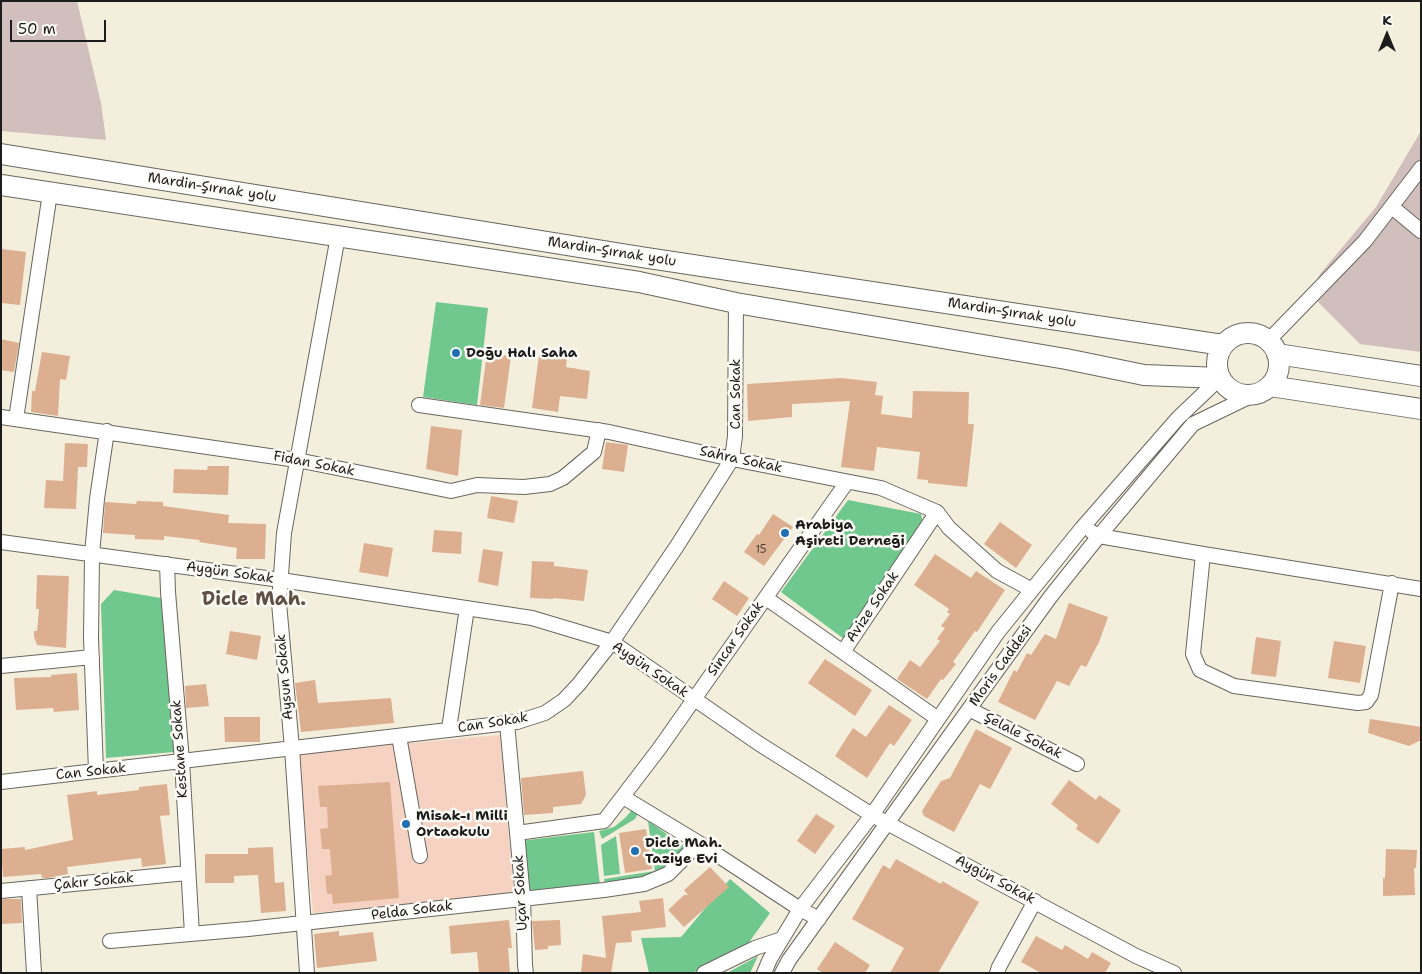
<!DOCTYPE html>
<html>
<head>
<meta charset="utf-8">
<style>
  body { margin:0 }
  #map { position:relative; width:1422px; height:974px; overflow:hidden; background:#f4efdc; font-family:"Shantell Sans",sans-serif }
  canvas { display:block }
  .frame { position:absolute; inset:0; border:2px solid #1c1c1c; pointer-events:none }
  .north { position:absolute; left:1362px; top:10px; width:50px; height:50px; -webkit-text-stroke:4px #fdfcf7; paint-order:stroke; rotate:0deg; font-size:14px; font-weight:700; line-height:20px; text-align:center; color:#1c1c1c }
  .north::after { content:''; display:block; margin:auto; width:18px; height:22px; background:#1c1c1c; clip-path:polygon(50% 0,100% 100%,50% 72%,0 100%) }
  .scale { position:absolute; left:10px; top:20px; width:96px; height:22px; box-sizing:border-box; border:2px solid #1c1c1c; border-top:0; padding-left:6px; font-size:15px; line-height:18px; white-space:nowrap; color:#1c1c1c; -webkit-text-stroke:4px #fdfcf7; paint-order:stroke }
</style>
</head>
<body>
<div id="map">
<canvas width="1422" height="974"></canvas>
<div class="frame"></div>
<div class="north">K</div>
<div class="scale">50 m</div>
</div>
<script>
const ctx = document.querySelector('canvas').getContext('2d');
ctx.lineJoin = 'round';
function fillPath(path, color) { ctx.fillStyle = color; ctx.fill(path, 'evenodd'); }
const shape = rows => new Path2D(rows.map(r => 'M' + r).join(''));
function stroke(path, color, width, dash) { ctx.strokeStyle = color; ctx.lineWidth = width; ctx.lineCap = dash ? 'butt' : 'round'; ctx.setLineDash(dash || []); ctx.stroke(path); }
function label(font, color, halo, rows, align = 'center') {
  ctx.font = font + ' "Shantell Sans",sans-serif'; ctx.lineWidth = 5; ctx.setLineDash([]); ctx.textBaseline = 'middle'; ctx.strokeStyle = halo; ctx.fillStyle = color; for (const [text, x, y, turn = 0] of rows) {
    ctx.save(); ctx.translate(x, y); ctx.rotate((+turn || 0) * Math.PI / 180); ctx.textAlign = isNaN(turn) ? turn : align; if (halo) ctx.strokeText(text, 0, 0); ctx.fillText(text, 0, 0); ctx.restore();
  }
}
fillPath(shape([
  [500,735,514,894,313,913,298,753]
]), '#f6d2c3');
fillPath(shape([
  [1,1,77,1,101,103,106,140,1,131],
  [1421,131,1421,352,1360,344,1310,294,1320,274,1376,207]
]), '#d1bfbd');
fillPath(shape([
  [436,302,488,308,477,405,423,397],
  [848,500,921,514,924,527,844,639,781,592],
  [114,590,161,598,174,752,106,758,101,604],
  [632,810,638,813,635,819,602,839,599,831,614,827,625,818],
  [648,821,684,846,684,853,662,874,605,885,604,879,655,871],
  [594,832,600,885,526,894,520,841],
  [616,836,620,874,604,876,601,845],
  [730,879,770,913,747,945,697,971,691,973,649,973,641,938,681,937],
  [758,956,750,973,727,973]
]), '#70c88e');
fillPath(shape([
  [1,249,26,252,20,305,1,303],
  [1,339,19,343,14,372,1,370],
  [42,352,70,356,66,380,60,379,58,416,31,412,32,391,35,391],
  [487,353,511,356,504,408,480,405],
  [539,355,567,358,566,367,590,371,587,399,560,396,558,412,532,408],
  [841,378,877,382,875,395,883,396,881,414,912,418,913,391,969,392,968,424,974,424,967,487,928,483,928,480,917,479,920,452,877,447,874,471,841,467,850,401,792,404,792,417,748,421,747,384],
  [431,426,462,430,458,476,426,469],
  [606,442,628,445,624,472,602,469],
  [65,443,88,444,87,467,78,467,76,509,44,508,46,480,63,481],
  [208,466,229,466,228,495,173,493,174,469,207,470],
  [491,496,518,501,514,523,487,518],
  [137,501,163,502,163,506,229,515,228,523,266,524,265,559,236,559,237,548,199,542,200,540,164,536,164,540,135,539,135,535,103,533,105,502,136,504],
  [773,514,793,527,764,566,744,552,757,534,759,535],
  [1000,522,1032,545,1016,568,984,544],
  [434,530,462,532,461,554,432,552],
  [364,543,393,548,388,577,359,572],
  [483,549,503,552,498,586,478,582],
  [935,554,971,578,976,571,1005,590,977,632,975,631,953,662,956,664,943,680,941,679,927,699,897,679,910,660,920,667,940,641,937,639,945,628,941,626,950,614,947,612,949,609,914,585],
  [532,561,554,562,554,566,588,570,584,601,553,598,553,599,530,598],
  [37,575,69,576,66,648,37,645,34,637,34,631,37,631,39,609,36,609],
  [724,581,749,598,737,616,712,599],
  [1069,603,1108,617,1099,642,1086,667,1081,665,1069,686,1057,681,1035,720,998,702,1014,670,1017,672,1027,653,1031,655,1045,634,1056,639],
  [230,631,261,636,257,660,226,654],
  [1256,637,1281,641,1276,677,1251,674],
  [1334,641,1366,646,1360,683,1328,678],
  [825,659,872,690,855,716,808,683],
  [77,673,79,710,54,712,53,708,16,710,14,678,51,677,51,675],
  [315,680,318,703,391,698,394,723,301,732,295,683],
  [206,684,209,706,186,708,185,686],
  [889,705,912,720,894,746,890,743,867,778,835,756,853,728,866,737],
  [224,717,260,717,260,742,225,742],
  [1370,719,1421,727,1421,740,1409,746,1368,733],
  [976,729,1012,748,990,789,980,784,954,832,924,816,922,811,941,781,950,778],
  [583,771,586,795,581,804,553,807,553,813,524,815,521,778],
  [1069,780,1096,800,1099,795,1121,810,1098,844,1076,829,1078,825,1051,804],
  [390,782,399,898,333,904,332,894,327,894,325,876,332,875,330,849,322,849,320,829,328,828,327,807,320,807,318,786],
  [167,784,170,815,160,816,166,864,142,867,141,858,67,867,68,874,48,878,42,878,41,874,3,877,1,849,25,847,25,850,73,840,67,795,97,791,97,795,139,790,139,787],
  [816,814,835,826,815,854,797,841],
  [646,829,652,869,625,873,619,833],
  [273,847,275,883,284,882,286,911,261,913,258,875,234,876,234,883,205,883,205,854,248,854,248,848],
  [1386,849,1417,850,1416,868,1414,868,1415,895,1383,896,1383,878,1385,878],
  [896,859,941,884,942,881,979,902,938,973,890,973,904,948,852,919,883,865,890,869],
  [710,867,729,887,684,927,668,910,684,895,688,895,684,890],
  [663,898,666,927,631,931,632,942,616,943,611,973,581,973,583,954,606,958,602,916,641,912,639,901],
  [5,899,21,899,22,923,1,924,1,900],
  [509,920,512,948,508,948,510,973,479,973,477,952,451,954,449,926],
  [560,920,561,945,548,946,548,949,535,950,532,921],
  [339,931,339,936,373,932,377,961,317,968,314,934],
  [1036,936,1062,950,1065,945,1088,959,1092,952,1111,963,1105,973,1041,973,1021,962],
  [835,942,870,965,865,973,823,973,817,969]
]), '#ddaf91');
const minor = shape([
  [1392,207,1421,231],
  [1268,341,1365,241,1421,168],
  [419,405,609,432,732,459,881,488,937,512,949,528,997,571,1032,590],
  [1,417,297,460,451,491,477,485,524,487,550,484,563,478,594,452,599,430],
  [16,419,50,193],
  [1092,532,1099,536,1203,554,1421,589],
  [1,542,281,580,532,618,612,642,758,743,872,815,1136,956,1174,973],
  [1203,554,1193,654,1200,670,1234,686,1358,703,1366,702,1371,695,1392,583],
  [167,564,168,592,182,761,192,934],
  [766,598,938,719],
  [843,652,937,512],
  [1,666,92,657],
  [969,709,1077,764],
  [507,723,523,898,525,965,526,973],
  [449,729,467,608],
  [399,736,420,856],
  [96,771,91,638,92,554,97,499,107,431],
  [1,782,517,722,545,713,564,700,579,684,612,642,677,546,732,459,735,436,736,303],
  [623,797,699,843,800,909,819,919],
  [517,833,604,821,659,749,847,482],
  [29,888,34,973],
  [1,891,187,873],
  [110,941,248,929,604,890,644,884,668,874,699,843],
  [307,973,292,748,279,603,284,533,338,236],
  [704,973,755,948,782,939],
  [764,973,770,959,800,909,872,815,998,632,1082,528,1178,418,1220,378],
  [782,973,789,960,969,709,1051,596,1099,536,1193,424,1253,395],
  [997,973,999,967,1035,901]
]);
const highway = shape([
  [1,154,641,257,1223,345],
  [1,185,639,282,736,303,1066,359,1144,375,1220,378],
  '1217 364a31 31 0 1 1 62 0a31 31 0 1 1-62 0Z',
  [1277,354,1421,376],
  [1270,386,1421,409]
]);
stroke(minor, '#68665f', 16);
stroke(highway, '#68665f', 22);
stroke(minor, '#fff', 14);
stroke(highway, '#fff', 20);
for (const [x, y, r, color] of [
  [456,353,5,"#1f6fb2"],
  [785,533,5,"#1f6fb2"],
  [406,824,5,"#1f6fb2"],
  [635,851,5,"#1f6fb2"]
]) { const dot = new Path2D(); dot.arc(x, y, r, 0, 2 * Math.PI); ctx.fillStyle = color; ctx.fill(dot); stroke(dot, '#fdfcf7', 2); }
label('11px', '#4c4139', null, [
  ["15",761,550]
]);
label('14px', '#1c1c1c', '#fdfcf7', [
  ["Mardin-Şırnak yolu",212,188,9],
  ["Mardin-Şırnak yolu",612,252,9],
  ["Mardin-Şırnak yolu",1012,313,9],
  ["Can Sokak",736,394,-90],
  ["Sahra Sokak",741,460,12],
  ["Fidan Sokak",314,464,11],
  ["Aygün Sokak",230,573,8],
  ["Avize Sokak",873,607,-56],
  ["Sincar Sokak",736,639,-55],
  ["Moris Caddesi",1001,666,-54],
  ["Aygün Sokak",650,670,34],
  ["Aysun Sokak",285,677,-95],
  ["Can Sokak",493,723,-9],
  ["Şelale Sokak",1023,736,27],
  ["Kestane Sokak",180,749,-94],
  ["Can Sokak",91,772,-6],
  ["Aygün Sokak",995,880,28],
  ["Çakır Sokak",94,882,-5],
  ["Uçar Sokak",521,893,-93],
  ["Pelda Sokak",412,911,-7]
]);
label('bold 14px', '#1c1c1c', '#fdfcf7', [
  ["Doğu Halı Saha",466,353],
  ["Arabiya",795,525],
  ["Aşireti Derneği",795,541],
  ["Misak-ı Milli",416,816],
  ["Ortaokulu",416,832],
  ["Dicle Mah.",645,843],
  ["Taziye Evi",645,859]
], 'left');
label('bold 19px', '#604f45', '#fdfcf7', [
  ["Dicle Mah.",254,600]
]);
</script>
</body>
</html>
